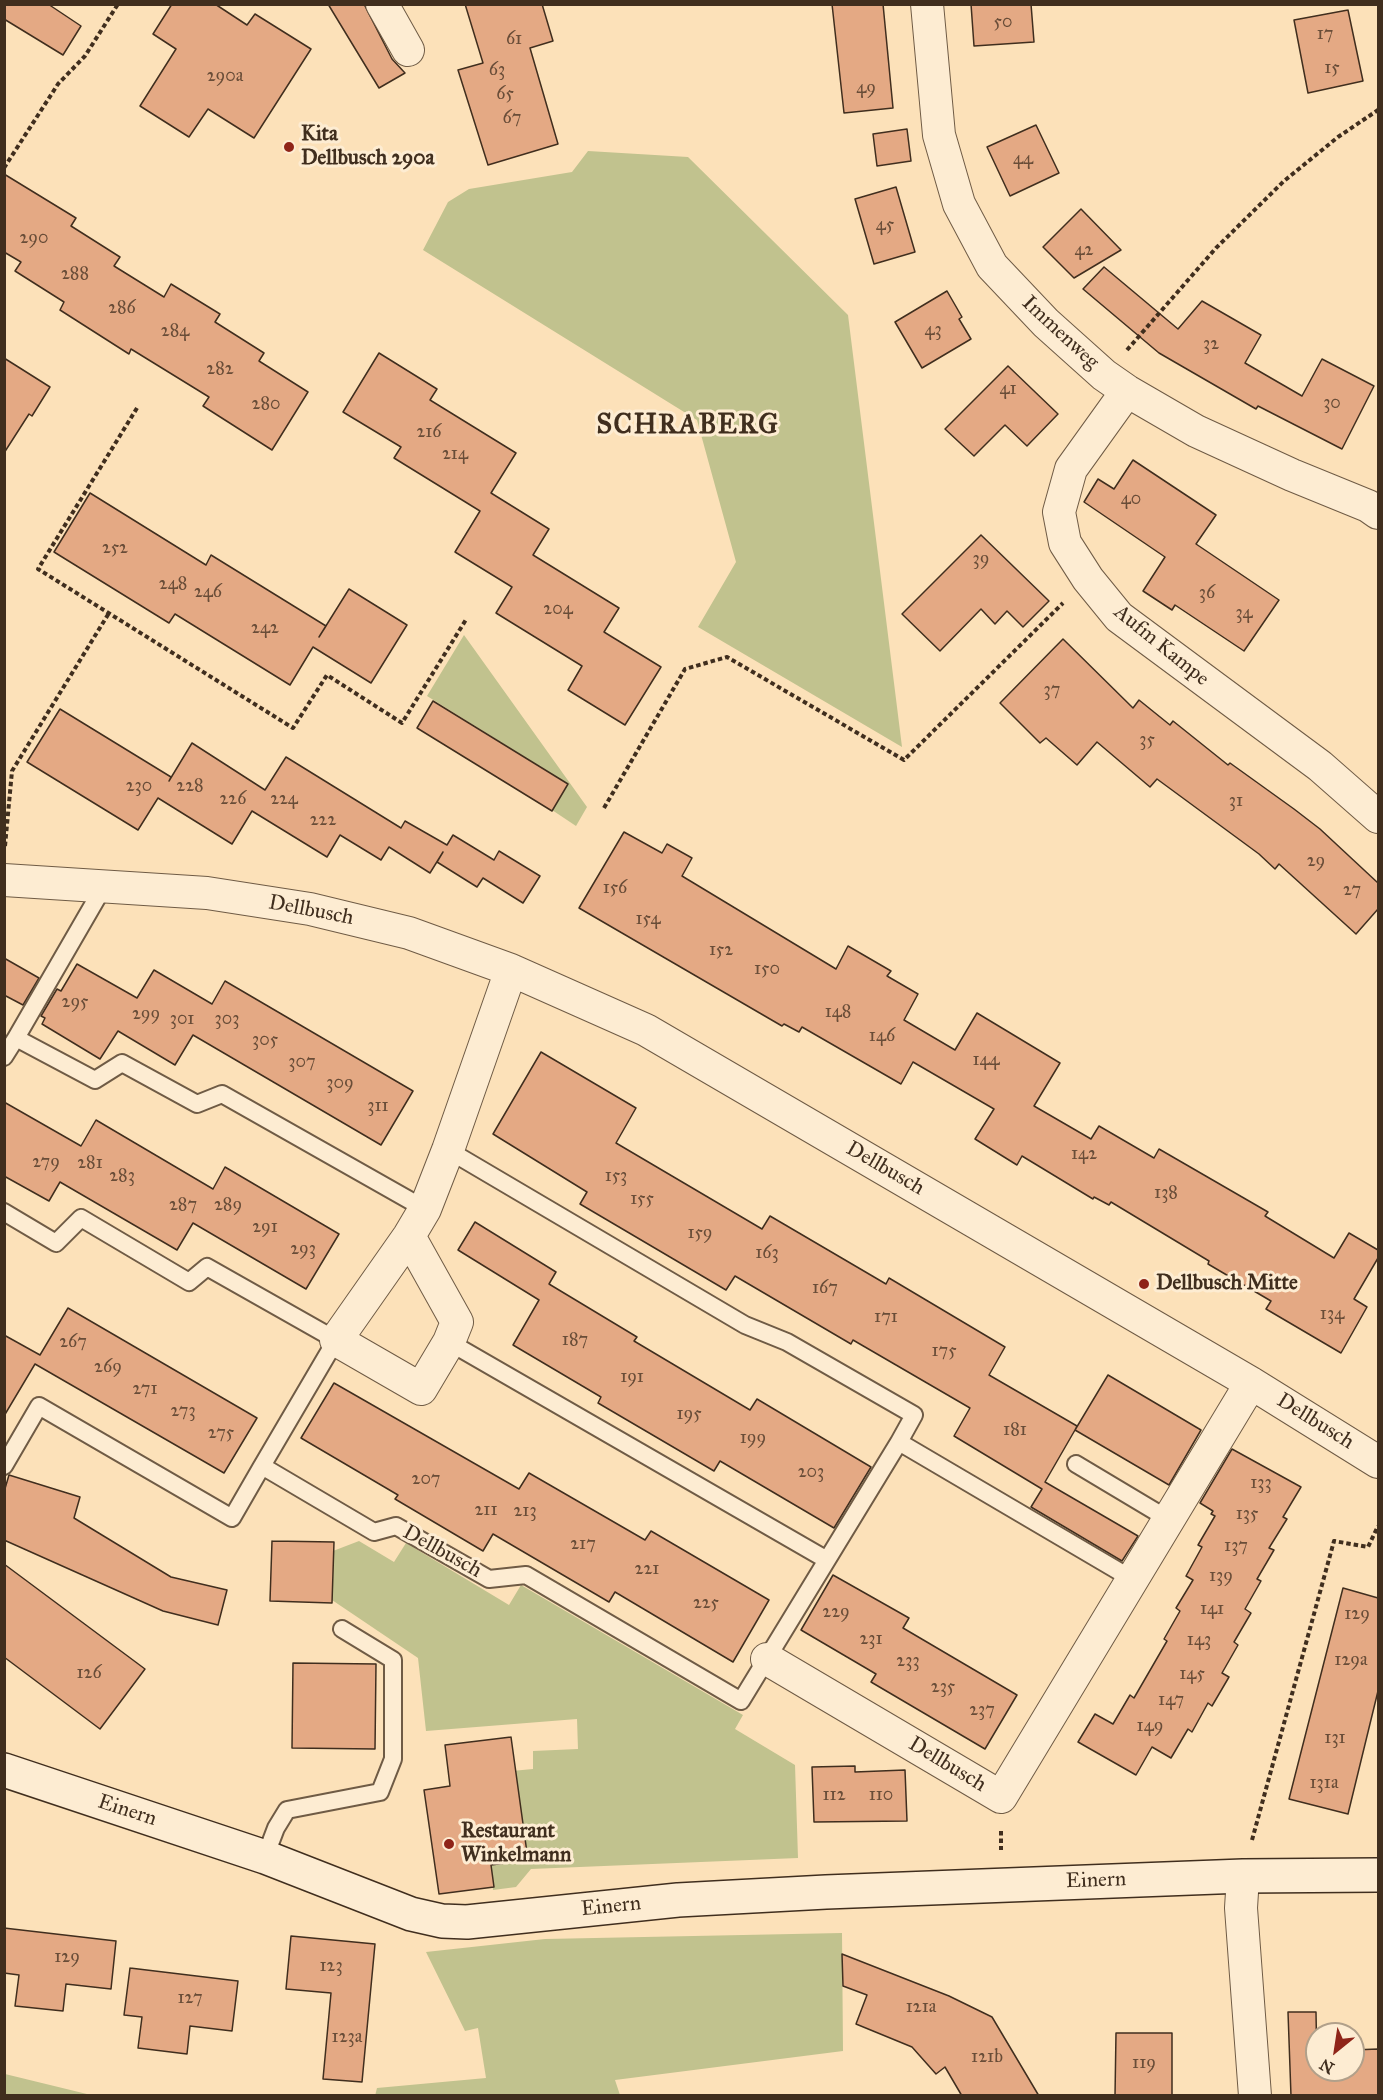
<!DOCTYPE html>
<html>
<head>
<meta charset="utf-8">
<style>
  body { margin:0 }
  #map { position:relative; width:1383px; height:2100px; overflow:hidden; background:#fce1b9; font-family:"IM FELL Great Primer",serif }
  canvas { display:block }
  .frame { position:absolute; inset:0; border:6px solid #402e1e; pointer-events:none }
  .north { position:absolute; left:1305px; top:2022px; width:60px; height:60px; box-sizing:border-box; background:#fdecd2; border:2px solid #b1a08a; border-radius:50%; rotate:210deg; font-size:16px; font-weight:700; line-height:24px; text-align:center; color:#402e1e }
  .north::after { content:''; display:block; margin:auto; width:21px; height:27px; background:#8f2418; clip-path:polygon(50% 0,100% 100%,50% 72%,0 100%) }
</style>
</head>
<body>
<div id="map">
<canvas width="1383" height="2100"></canvas>
<div class="frame"></div>
<div class="north">N</div>
</div>
<script>
const ctx = document.querySelector('canvas').getContext('2d');
ctx.lineJoin = 'round';
function fillPath(path, color) { ctx.fillStyle = color; ctx.fill(path, 'evenodd'); }
const shape = rows => new Path2D(rows.map(r => 'M' + r).join(''));
function stroke(path, color, width, dash) { ctx.strokeStyle = color; ctx.lineWidth = width; ctx.lineCap = dash ? 'butt' : 'round'; ctx.setLineDash(dash || []); ctx.stroke(path); }
function label(font, color, halo, rows, align = 'center') {
  ctx.font = font + ' "IM FELL Great Primer",serif'; ctx.lineWidth = 6; ctx.setLineDash([]); ctx.textBaseline = 'middle'; ctx.strokeStyle = halo; ctx.fillStyle = color; for (const [text, x, y, turn = 0] of rows) {
    ctx.save(); ctx.translate(x, y); ctx.rotate((+turn || 0) * Math.PI / 180); ctx.textAlign = isNaN(turn) ? turn : align; if (halo) ctx.strokeText(text, 0, 0); ctx.fillText(text, 0, 0); ctx.restore();
  }
}
fillPath(shape([
  [588,151,688,157,848,315,902,747,698,627,736,562,697,420,423,250,448,202,469,189,572,172],
  [464,635,587,807,576,826,552,810,568,784,427,696],
  [359,1541,394,1562,406,1543,509,1605,521,1585,743,1715,735,1729,795,1765,798,1858,531,1869,516,1887,493,1890,480,1774,533,1769,533,1751,578,1749,577,1719,426,1731,418,1658,332,1600,333,1551],
  [842,1933,843,2051,615,2080,620,2095,375,2096,377,2088,486,2078,478,2028,465,2031,426,1952,545,1939],
  [4,2074,5,2074,91,2095,5,2095]
]), '#c1c28e');
const building = shape([
  [4,4,48,4,81,26,63,55,4,19,4,4],
  [172,4,215,4,247,25,255,14,311,49,254,138,208,109,189,137,140,106,176,49,153,34,172,4],
  [328,4,364,4,392,59,405,73,379,88,328,4],
  [465,4,542,4,553,41,530,48,558,144,488,165,458,70,483,63,465,4],
  [832,4,883,4,893,108,844,113,832,4],
  [971,4,1031,4,1034,42,974,46,971,4],
  [1348,10,1363,81,1308,93,1294,20,1348,10],
  [1036,125,1059,173,1010,196,987,147,1036,125],
  [907,129,911,161,877,166,873,134,907,129],
  [4,174,76,218,71,226,120,257,114,266,164,297,171,284,220,314,215,322,264,353,259,361,308,392,272,450,203,406,209,397,131,349,129,354,60,310,64,302,15,271,21,262,4,252,4,174],
  [896,187,915,252,874,264,855,199,896,187],
  [1081,209,1121,250,1074,278,1043,247,1081,209],
  [1104,267,1178,329,1202,301,1261,335,1245,363,1302,396,1322,359,1374,386,1342,449,1258,406,1256,409,1159,353,1083,289,1104,267],
  [947,291,962,317,959,319,971,339,922,368,895,322,947,291],
  [379,353,437,389,430,400,516,453,491,493,549,529,533,555,619,608,604,632,661,667,625,725,568,690,582,666,496,613,512,587,455,552,480,511,394,458,401,447,343,412,379,353],
  [4,358,50,387,32,416,29,414,4,453,4,358],
  [1008,366,1058,414,1027,446,1005,425,974,456,945,429,1008,366],
  [1133,460,1216,515,1196,544,1279,600,1244,651,1175,605,1172,610,1143,591,1165,557,1084,502,1098,479,1114,489,1133,460],
  [90,493,206,565,211,555,326,626,319,637,349,589,407,625,371,683,313,647,290,685,175,614,169,623,54,552,90,493],
  [981,535,1049,601,1023,627,1007,611,995,624,981,609,940,651,902,614,981,535],
  [1063,639,1133,708,1139,700,1170,725,1173,721,1228,765,1230,763,1294,809,1320,829,1378,883,1378,909,1356,934,1279,864,1275,869,1259,854,1157,779,1150,787,1097,742,1077,765,1046,738,1040,743,1000,703,1063,639],
  [433,701,568,784,552,811,417,728,433,701],
  [60,709,171,777,169,781,192,743,265,790,286,757,401,828,405,821,447,845,453,835,494,860,499,851,540,876,523,903,483,878,477,887,437,862,443,852,430,873,389,847,381,860,340,835,327,857,252,811,232,844,158,798,138,830,27,762,60,709],
  [624,832,662,853,667,844,692,858,682,876,836,969,848,946,891,971,887,976,918,994,904,1020,955,1050,977,1013,1060,1063,1034,1106,1091,1139,1099,1126,1154,1158,1159,1149,1268,1212,1265,1216,1334,1258,1349,1233,1378,1250,1378,1258,1354,1299,1367,1307,1341,1353,1266,1309,1271,1301,1208,1264,1209,1261,1111,1202,1109,1205,1094,1197,1093,1199,1022,1156,1017,1165,975,1139,994,1109,913,1062,901,1084,802,1027,799,1032,784,1024,782,1026,579,908,624,832],
  [4,958,39,978,23,1005,4,995,4,958],
  [77,964,137,998,154,970,212,1004,225,981,413,1091,381,1145,193,1035,175,1065,118,1031,100,1059,42,1024,45,1018,41,1016,57,989,61,991,77,964],
  [541,1052,636,1108,616,1143,762,1229,770,1216,886,1284,889,1278,1005,1347,989,1375,1077,1426,1075,1430,1108,1375,1201,1430,1169,1485,1075,1430,1045,1482,1138,1536,1122,1561,1031,1507,1042,1489,954,1436,970,1408,853,1340,851,1344,735,1276,726,1290,580,1204,587,1192,493,1134,541,1052],
  [4,1102,81,1146,96,1120,213,1189,225,1167,339,1234,306,1289,193,1223,177,1250,60,1182,49,1201,4,1176,4,1102],
  [475,1222,556,1272,549,1284,637,1337,634,1341,750,1410,757,1399,871,1467,834,1528,720,1461,714,1471,598,1403,601,1397,513,1345,539,1300,458,1250,475,1222],
  [68,1308,257,1418,224,1473,35,1364,4,1416,4,1335,40,1355,68,1308],
  [334,1383,519,1489,529,1473,645,1540,651,1531,769,1600,733,1662,615,1592,609,1602,493,1534,483,1551,395,1499,398,1495,301,1438,334,1383],
  [1232,1449,1301,1487,1283,1517,1287,1519,1269,1548,1274,1550,1257,1579,1261,1581,1245,1609,1251,1613,1234,1642,1238,1645,1222,1673,1229,1677,1212,1706,1208,1703,1192,1732,1188,1729,1171,1758,1152,1747,1136,1775,1078,1742,1095,1714,1113,1724,1130,1695,1134,1698,1167,1641,1164,1639,1180,1611,1176,1608,1193,1580,1186,1576,1202,1547,1198,1545,1215,1516,1211,1514,1213,1511,1200,1503,1232,1449],
  [9,1475,80,1497,74,1518,171,1577,227,1590,218,1625,163,1611,4,1540,4,1492,9,1475],
  [272,1541,334,1542,332,1603,270,1601,272,1541],
  [4,1564,145,1669,100,1729,4,1657,4,1564],
  [833,1575,909,1618,903,1628,1017,1695,985,1749,871,1682,876,1674,801,1630,833,1575],
  [1343,1588,1378,1598,1378,1691,1348,1814,1289,1799,1343,1588],
  [293,1663,376,1664,375,1749,292,1748,293,1663],
  [511,1737,528,1860,491,1865,494,1887,439,1894,424,1790,450,1786,445,1745,511,1737],
  [855,1766,855,1772,905,1770,907,1821,814,1822,812,1767,855,1766],
  [4,1928,116,1941,111,1989,66,1984,63,2011,15,2006,19,1975,4,1973,4,1928],
  [291,1936,375,1944,362,2082,323,2079,331,1993,286,1989,291,1936],
  [842,1954,949,1996,992,2017,1039,2096,962,2096,945,2067,936,2074,912,2047,856,2024,867,1995,843,1986,842,1954],
  [130,1968,238,1981,232,2031,190,2026,187,2054,138,2048,142,2017,124,2015,130,1968],
  [1288,2012,1316,2012,1317,2070,1353,2070,1353,2050,1378,2049,1378,2096,1291,2096,1288,2012],
  [1116,2033,1172,2033,1172,2096,1115,2096,1116,2033]
]);
fillPath(building, '#e4a984');
stroke(building, '#402e1e', 1.5);
const lane = shape([
  [16,1038,104,886],
  [4,1057,16,1038,95,1080,122,1063,197,1104,222,1094,425,1209],
  [448,1150,745,1325,787,1342,914,1415,899,1442,1132,1579],
  [4,1212,56,1243,81,1218,189,1282,207,1267,336,1340,262,1466,374,1532,396,1526,489,1579,526,1575,741,1701,899,1442],
  [449,1342,827,1560],
  [1076,1464,1168,1519],
  [4,1466,39,1406,232,1518,262,1466],
  [265,1857,276,1828,287,1810,380,1792,393,1759,393,1660,342,1629]
]);
const street = shape([
  [382,4,408,50],
  [927,4,939,135,959,204,992,266,1046,323,1104,375,1127,391,1196,431,1292,475,1368,506,1378,513],
  [1127,391,1071,469,1059,512,1065,543,1088,579,1119,617,1320,766,1378,817],
  [4,880,207,893,310,909,409,933,511,970,646,1030,1251,1383,1378,1462],
  [409,1236,457,1322,449,1342,421,1389,336,1340,409,1236,425,1209,448,1150,511,970],
  [767,1659,1001,1797,1251,1383],
  [1243,1876,1241,1908,1255,2096]
]);
const secondary = shape([
  [4,1770,265,1857,411,1914,442,1921,467,1922,678,1900,826,1892,1243,1876,1378,1875]
]);
stroke(lane, '#6f5b45', 20);
stroke(street, '#6f5b45', 34);
stroke(secondary, '#402e1e', 36);
stroke(shape([
  [4,168,58,84,85,56,118,4],
  [1127,350,1216,248,1284,181,1338,137,1378,110],
  [137,408,38,569,293,728,327,675,402,723,467,618],
  [604,808,685,669,727,657,904,760,1063,603],
  [5,846,12,771,109,613],
  [1001,1831,1001,1850],
  [1252,1840,1334,1541,1368,1547,1378,1526]
]), '#402e1e', 4, [4.5, 3]);
stroke(lane, '#fdecd2', 16);
stroke(street, '#fdecd2', 32);
stroke(secondary, '#fdecd2', 33);
for (const [x, y, r, color] of [
  [289,147,6,"#8f2418"],
  [1144,1284,6,"#8f2418"],
  [449,1844,6,"#8f2418"]
]) { const dot = new Path2D(); dot.arc(x, y, r, 0, 2 * Math.PI); ctx.fillStyle = color; ctx.fill(dot); stroke(dot, '#fdecd2', 2); }
label('18px', '#694d38', null, [
  ["50",1003,23],
  ["17",1325,35],
  ["61",514,40],
  ["15",1332,69],
  ["63",497,71],
  ["290a",225,77],
  ["49",866,89],
  ["65",505,95],
  ["67",512,119],
  ["44",1023,160],
  ["45",885,226],
  ["290",34,239],
  ["42",1084,251],
  ["288",75,275],
  ["286",122,309],
  ["43",933,331],
  ["284",175,332],
  ["32",1211,345],
  ["282",220,370],
  ["41",1008,390],
  ["30",1332,404],
  ["280",266,405],
  ["216",429,433],
  ["214",455,455],
  ["40",1131,500],
  ["252",115,549],
  ["39",981,560],
  ["248",173,585],
  ["246",208,593],
  ["36",1207,594],
  ["204",558,610],
  ["34",1244,614],
  ["242",265,629],
  ["37",1052,691],
  ["35",1147,741],
  ["230",139,787],
  ["228",190,787],
  ["226",233,800],
  ["224",284,800],
  ["31",1236,802],
  ["222",323,821],
  ["29",1316,862],
  ["156",615,889],
  ["27",1352,891],
  ["154",648,920],
  ["152",721,951],
  ["150",767,970],
  ["295",75,1003],
  ["148",838,1013],
  ["299",146,1015],
  ["301",182,1020],
  ["303",227,1020],
  ["146",882,1037],
  ["305",265,1041],
  ["144",986,1061],
  ["307",302,1063],
  ["309",340,1084],
  ["311",378,1107],
  ["142",1084,1155],
  ["279",46,1163],
  ["281",90,1164],
  ["283",122,1177],
  ["153",616,1177],
  ["138",1166,1194],
  ["155",642,1200],
  ["287",183,1206],
  ["289",228,1206],
  ["291",265,1228],
  ["159",700,1234],
  ["293",303,1250],
  ["163",767,1254],
  ["167",825,1289],
  ["134",1332,1315],
  ["171",886,1318],
  ["187",575,1341],
  ["267",73,1343],
  ["175",944,1352],
  ["269",108,1368],
  ["191",632,1378],
  ["271",145,1390],
  ["273",183,1412],
  ["195",689,1415],
  ["181",1015,1431],
  ["275",221,1434],
  ["199",753,1439],
  ["203",811,1473],
  ["207",426,1480],
  ["133",1261,1484],
  ["211",486,1511],
  ["213",525,1512],
  ["135",1247,1515],
  ["217",583,1545],
  ["137",1236,1547],
  ["221",647,1570],
  ["139",1221,1577],
  ["225",706,1604],
  ["141",1212,1610],
  ["229",836,1613],
  ["129",1357,1615],
  ["231",871,1640],
  ["143",1199,1641],
  ["129a",1351,1661],
  ["233",908,1662],
  ["126",89,1674],
  ["145",1192,1675],
  ["235",943,1688],
  ["147",1171,1701],
  ["237",982,1711],
  ["149",1150,1727],
  ["131",1335,1739],
  ["131a",1324,1784],
  ["112",834,1796],
  ["110",881,1796],
  ["129",67,1958],
  ["123",331,1967],
  ["127",190,1999],
  ["121a",921,2008],
  ["123a",347,2038],
  ["121b",987,2058],
  ["119",1144,2064]
]);
label('bold 21px', '#402e1e', '#fdecd2', [
  ["Kita",301,135],
  ["Dellbusch 290a",301,159],
  ["Dellbusch Mitte",1156,1284],
  ["Restaurant",461,1832],
  ["Winkelmann",461,1856]
], 'left');
label('21px', '#402e1e', '#fdecd2', [
  ["Immenweg",1060,333,43],
  ["Aufm Kampe",1161,646,39],
  ["Dellbusch",311,911,11],
  ["Dellbusch",885,1169,30],
  ["Dellbusch",1315,1422,32],
  ["Dellbusch",442,1552,29],
  ["Dellbusch",947,1765,31],
  ["Einern",127,1811,18],
  ["Einern",1096,1881,-2],
  ["Einern",611,1907,-6]
]);
ctx.letterSpacing = '1.5px';
label('bold 27px', '#402e1e', '#fdecd2', [
  ["SCHRABERG",688,426]
]);
ctx.letterSpacing = '0px';
</script>
</body>
</html>
